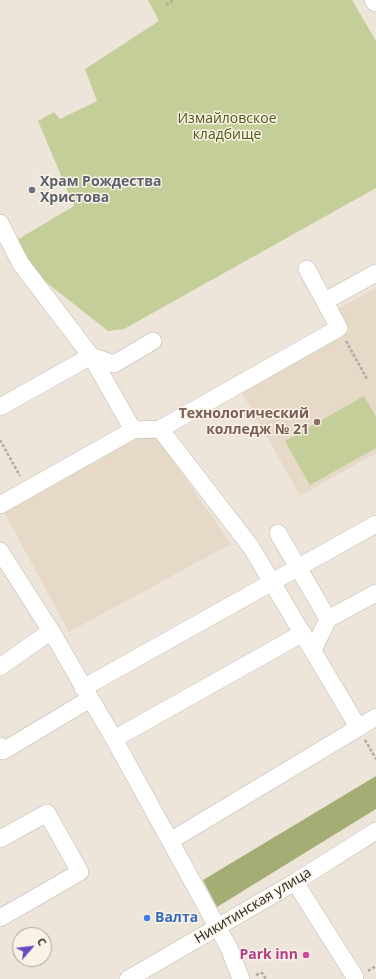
<!DOCTYPE html>
<html>
<head>
<meta charset="utf-8">
<style>
  body { margin:0 }
  #map { position:relative; width:376px; height:979px; overflow:hidden; background:#eee5da; font-family:"Open Sans",sans-serif }
  canvas { display:block }
  .north { position:absolute; left:12px; top:927px; width:40px; height:40px; box-sizing:border-box; background:#fbf2e7; border:1px solid #a8a199; border-radius:50%; rotate:62deg; font-size:11px; font-weight:700; line-height:16px; text-align:center; color:#2b2824 }
  .north::after { content:''; display:block; margin:auto; width:14px; height:18px; background:#654ac3; clip-path:polygon(50% 0,100% 100%,50% 72%,0 100%) }
</style>
</head>
<body>
<div id="map">
<canvas width="376" height="979"></canvas>
<div class="north">С</div>
</div>
<script>
const ctx = document.querySelector('canvas').getContext('2d');
ctx.lineJoin = 'round';
function fillPath(path, color) { ctx.fillStyle = color; ctx.fill(path, 'evenodd'); }
const shape = rows => new Path2D(rows.map(r => 'M' + r).join(''));
function stroke(path, color, width, dash) { ctx.strokeStyle = color; ctx.lineWidth = width; ctx.lineCap = dash ? 'butt' : 'round'; ctx.setLineDash(dash || []); ctx.stroke(path); }
function label(font, color, halo, rows, align = 'center') {
  ctx.font = font + ' "Open Sans",sans-serif'; ctx.lineWidth = 3; ctx.setLineDash([]); ctx.textBaseline = 'middle'; ctx.strokeStyle = halo; ctx.fillStyle = color; for (const [text, x, y, turn = 0] of rows) {
    ctx.save(); ctx.translate(x, y); ctx.rotate((+turn || 0) * Math.PI / 180); ctx.textAlign = isNaN(turn) ? turn : align; if (halo) ctx.strokeText(text, 0, 0); ctx.fillText(text, 0, 0); ctx.restore();
  }
}
fillPath(shape([
  [376,288,376,453,300,496,241,391,349,332,336,310],
  [156,436,231,544,69,632,4,512,129,440]
]), '#e6d9c7');
fillPath(shape([
  [148,0,352,0,376,41,376,188,124,329,108,331,27,267,15,241,74,206,38,121,54,112,60,119,97,101,85,69,159,21],
  [364,396,376,417,376,448,310,485,285,441]
]), '#c4ce98');
fillPath(shape([
  [376,776,376,809,217,907,203,880]
]), '#a4ae74');
const minor = shape([
  [0,223,21,264,91,356,133,430],
  [325,301,376,273],
  [0,407,91,356,114,364,153,341],
  [160,429,251,547,358,727],
  [0,505,133,430,160,429,339,328,307,269],
  [278,533,328,619],
  [0,551,51,631,114,739,229,948,241,979],
  [313,650,328,619,376,593],
  [0,667,51,631],
  [83,688,376,524],
  [114,739,303,633],
  [0,746,3,751,90,699],
  [0,839,47,813,80,872,0,918],
  [170,841,376,717],
  [295,882,355,977],
  [128,979,295,882,376,831]
]);
const major = shape([
  [375,0,376,1]
]);
stroke(minor, '#beb6ac', 18);
stroke(major, '#beb6ac', 22);
stroke(shape([
  [166,5,174,0],
  [346,341,367,379],
  [0,440,20,476],
  [365,740,376,759],
  [368,971,376,966],
  [256,975,262,973,266,979]
]), '#b0a9a0', 2.5, [3, 2]);
stroke(minor, '#fff', 17);
stroke(major, '#fff', 21);
for (const [x, y, r, color] of [
  [32,190,4,"#6b7280"],
  [317,422,4,"#8d6e63"],
  [147,918,4,"#3f7fe0"],
  [306,955,4,"#d1479c"]
]) { const dot = new Path2D(); dot.arc(x, y, r, 0, 2 * Math.PI); ctx.fillStyle = color; ctx.fill(dot); stroke(dot, '#fbf2e7', 1.5); }
label('14px', '#4e5614', '#fbf2e7', [
  ["Измайловское",227,119],
  ["кладбище",227,135]
]);
label('bold 14px', '#5b616d', '#fbf2e7', [
  ["Храм Рождества",40,182],
  ["Христова",40,198]
], 'left');
label('bold 14px', '#785e54', '#fbf2e7', [
  ["Технологический",309,414],
  ["колледж № 21",309,430]
], 'right');
label('14px', '#2b2824', '#fbf2e7', [
  ["Никитинская улица",253,906,-31]
]);
label('bold 14px', '#366cbe', '#fbf2e7', [
  ["Валта",155,918]
], 'left');
label('bold 14px', '#b23c85', '#fbf2e7', [
  ["Park inn",298,955]
], 'right');
</script>
</body>
</html>
